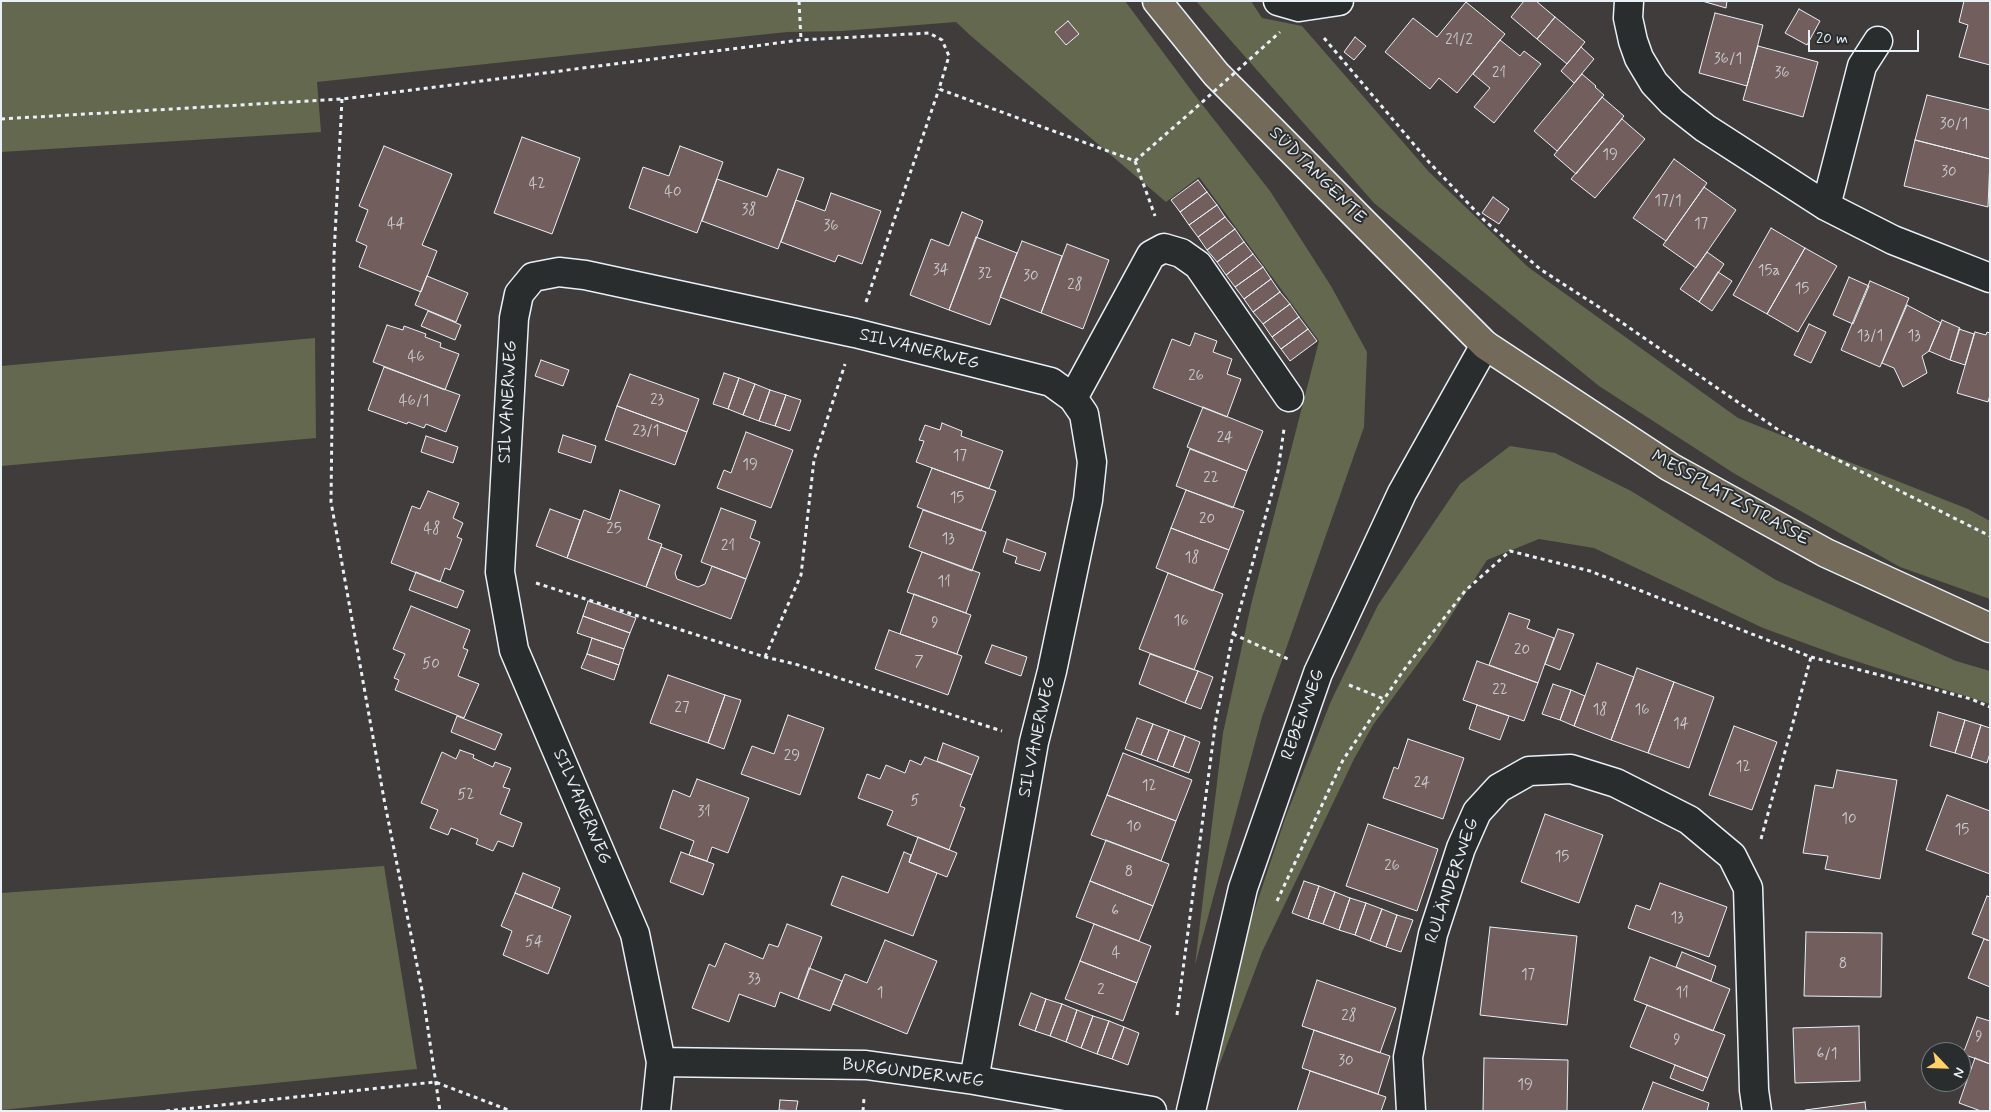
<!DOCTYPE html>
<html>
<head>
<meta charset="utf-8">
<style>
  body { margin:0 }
  #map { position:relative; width:1991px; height:1112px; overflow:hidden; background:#403c3c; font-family:Mynerve,sans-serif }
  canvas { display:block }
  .frame { position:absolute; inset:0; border:2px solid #e8f1f8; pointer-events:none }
  .north { position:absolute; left:1921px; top:1042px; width:50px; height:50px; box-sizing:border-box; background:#2a2d2e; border:1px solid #767b7f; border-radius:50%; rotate:114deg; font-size:14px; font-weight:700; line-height:20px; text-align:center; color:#e8f1f8 }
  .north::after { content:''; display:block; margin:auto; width:18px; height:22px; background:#ffd166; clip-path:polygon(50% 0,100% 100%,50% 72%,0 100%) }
  .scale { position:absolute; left:1808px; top:30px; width:111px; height:22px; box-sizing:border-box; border:2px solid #e8f1f8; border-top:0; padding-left:6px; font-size:15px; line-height:18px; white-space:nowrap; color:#e8f1f8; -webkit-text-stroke:4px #2a2d2e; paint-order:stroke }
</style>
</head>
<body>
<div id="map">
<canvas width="1991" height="1112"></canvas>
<div class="frame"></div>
<div class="north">N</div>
<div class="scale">20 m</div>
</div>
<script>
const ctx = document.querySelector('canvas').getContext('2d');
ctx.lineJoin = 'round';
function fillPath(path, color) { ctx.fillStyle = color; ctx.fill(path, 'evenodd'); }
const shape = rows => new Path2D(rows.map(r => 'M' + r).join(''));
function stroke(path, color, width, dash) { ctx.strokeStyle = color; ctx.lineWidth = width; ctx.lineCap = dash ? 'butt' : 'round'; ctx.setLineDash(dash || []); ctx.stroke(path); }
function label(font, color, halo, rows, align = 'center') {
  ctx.font = font + ' Mynerve,sans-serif'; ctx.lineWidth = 4; ctx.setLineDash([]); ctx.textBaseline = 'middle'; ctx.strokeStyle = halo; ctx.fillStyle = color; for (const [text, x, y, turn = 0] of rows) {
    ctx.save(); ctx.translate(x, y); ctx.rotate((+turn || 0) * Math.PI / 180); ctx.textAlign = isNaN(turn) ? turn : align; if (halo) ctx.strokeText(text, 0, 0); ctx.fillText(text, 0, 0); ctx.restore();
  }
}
fillPath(shape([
  [1,1,1125,1,1194,94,1270,191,1331,286,1367,352,1364,427,1262,717,1195,965,1223,733,1251,605,1319,341,1199,177,1166,202,971,36,956,22,842,31,787,32,317,82,321,132,1,152],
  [1196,1,1251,1,1262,18,1302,26,1429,172,1528,267,1738,418,1968,509,1990,521,1990,599,1900,567,1735,474,1599,386,1374,203],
  [315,338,316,438,1,466,1,366],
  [1510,446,1555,453,1631,491,1776,580,1956,661,1990,671,1990,704,1840,656,1763,628,1594,548,1539,539,1487,560,1436,639,1373,725,1354,759,1262,952,1217,1071,1238,959,1286,816,1331,701,1378,605,1460,484],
  [384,866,417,1069,1,1110,1,893]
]), '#63684e');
const building = shape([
  [1524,1,1536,1,1555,17,1537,39,1511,17,1524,1],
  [1702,1,1727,1,1726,8,1702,1],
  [1964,1,1990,1,1990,65,1959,57,1968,25,1959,22,1964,1],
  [1466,2,1505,34,1457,93,1439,78,1430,89,1385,52,1413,18,1437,37,1466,2],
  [1799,9,1820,21,1807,45,1785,33,1799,9],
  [1715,13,1763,25,1747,86,1699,73,1715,13],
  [1555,17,1585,42,1567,64,1537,39,1555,17],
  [1068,21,1079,34,1066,45,1055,32,1068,21],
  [1355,37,1366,46,1354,60,1344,52,1355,37],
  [1500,40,1520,56,1524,51,1541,64,1494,123,1474,107,1490,88,1473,74,1500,40],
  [1758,46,1818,62,1803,117,1743,100,1758,46],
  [1581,47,1594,59,1574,83,1561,71,1581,47],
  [1582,74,1596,86,1595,87,1604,95,1557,151,1534,131,1582,74],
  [1927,95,1990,110,1990,159,1915,140,1927,95],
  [1602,97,1624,116,1576,174,1554,155,1602,97],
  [1622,119,1645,139,1595,198,1571,179,1622,119],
  [522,137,580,158,552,234,494,213,522,137],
  [1915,140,1990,159,1988,207,1904,186,1915,140],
  [384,146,452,174,422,245,437,251,421,292,359,267,367,246,356,241,368,210,359,206,384,146],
  [680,146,723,162,697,233,629,208,643,167,669,176,680,146],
  [1674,159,1707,183,1666,241,1633,218,1674,159],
  [778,169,804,178,778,249,702,221,717,179,767,197,778,169],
  [1198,180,1207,192,1180,212,1171,200,1198,180],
  [1704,187,1736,210,1696,268,1663,245,1704,187],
  [1207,192,1217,205,1189,225,1180,212,1207,192],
  [831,193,881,211,862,264,838,255,835,262,781,242,796,200,825,211,831,193],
  [1493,197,1509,209,1499,224,1482,213,1493,197],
  [1217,205,1225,217,1198,237,1189,225,1217,205],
  [962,212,983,221,949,310,910,295,931,239,949,246,962,212],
  [1225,217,1235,229,1207,250,1198,237,1225,217],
  [1771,228,1805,248,1767,314,1733,295,1771,228],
  [1235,229,1244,242,1217,262,1207,250,1235,229],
  [976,237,1017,253,990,325,949,310,976,237],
  [1022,241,1062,256,1041,313,1000,297,1022,241],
  [1244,242,1253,254,1226,275,1217,262,1244,242],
  [1067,244,1109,260,1083,329,1041,313,1067,244],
  [1805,248,1837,266,1798,332,1767,314,1805,248],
  [1707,252,1724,264,1699,302,1680,289,1707,252],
  [1253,254,1263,267,1235,287,1226,275,1253,254],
  [1263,267,1271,279,1244,299,1235,287,1263,267],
  [1718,272,1732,281,1712,311,1699,302,1718,272],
  [427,276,468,293,456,322,415,305,427,276],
  [1849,277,1869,286,1853,324,1833,315,1849,277],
  [1271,279,1280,292,1253,312,1244,299,1271,279],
  [1870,281,1909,298,1880,367,1841,350,1870,281],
  [1280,292,1290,304,1263,324,1253,312,1280,292],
  [1290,304,1299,317,1272,337,1263,324,1290,304],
  [1907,305,1941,323,1929,351,1922,356,1927,373,1903,387,1894,368,1882,363,1907,305],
  [428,311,461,325,455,340,421,326,428,311],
  [1299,317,1308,329,1281,349,1272,337,1299,317],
  [1942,320,1960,328,1950,360,1929,351,1942,320],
  [1809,324,1826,332,1811,363,1794,355,1809,324],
  [387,325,403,330,404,326,426,334,425,337,441,343,440,347,459,354,445,390,373,362,387,325],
  [1308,329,1317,341,1290,361,1281,349,1308,329],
  [1959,329,1974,334,1965,365,1950,360,1959,329],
  [1975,332,1986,335,1987,332,1990,333,1990,395,1988,402,1957,393,1975,332],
  [1195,333,1217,341,1213,352,1232,359,1227,374,1241,379,1227,417,1153,388,1172,339,1190,346,1195,333],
  [541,360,569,370,563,386,535,376,541,360],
  [384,367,460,395,446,432,426,424,424,428,408,422,407,424,368,410,384,367],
  [724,373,739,378,728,409,713,404,724,373],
  [630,374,699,399,687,432,617,406,630,374],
  [739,378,755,384,743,415,728,409,739,378],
  [755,384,770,390,759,421,743,415,755,384],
  [770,390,786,395,775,426,759,421,770,390],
  [786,395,801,400,790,431,775,426,786,395],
  [617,406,687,432,675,465,605,440,617,406],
  [1203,407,1263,431,1247,471,1187,447,1203,407],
  [942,423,962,431,961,436,1003,451,989,489,916,462,924,441,919,440,925,425,940,430,942,423],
  [746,432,793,450,771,508,717,488,724,470,731,473,746,432],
  [563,435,596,446,591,463,558,452,563,435],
  [426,436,458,447,453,463,421,452,426,436],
  [1190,449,1247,471,1233,508,1176,486,1190,449],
  [932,468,996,491,981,531,917,507,932,468],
  [620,490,660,505,648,539,662,544,646,587,567,558,584,510,610,520,620,490],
  [1186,490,1244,511,1229,550,1171,528,1186,490],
  [428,491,459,503,453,518,463,523,457,537,462,539,450,570,445,568,440,582,391,563,412,506,420,509,428,491],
  [721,508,756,521,750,538,760,542,746,579,701,562,721,508],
  [550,509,580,520,567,558,536,546,550,509],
  [923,510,986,532,972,571,909,547,923,510],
  [1171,528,1229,550,1213,591,1156,568,1171,528],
  [1007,539,1046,553,1040,571,1015,563,1017,557,1003,552,1007,539],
  [661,547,682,555,675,573,677,579,698,587,705,584,712,566,746,579,731,619,646,587,661,547],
  [922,552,980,573,966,613,907,592,922,552],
  [416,572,464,591,457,608,409,590,416,572],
  [1168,573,1223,594,1194,670,1139,649,1168,573],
  [914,594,971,615,957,654,900,634,914,594],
  [588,601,636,618,630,633,583,616,588,601],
  [411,606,470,630,463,648,468,650,458,676,479,684,464,718,395,690,399,680,394,678,405,654,393,649,411,606],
  [1509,613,1530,620,1527,628,1554,638,1538,683,1489,665,1509,613],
  [583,616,630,633,624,649,577,633,583,616],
  [1558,629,1574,634,1560,670,1545,664,1558,629],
  [889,630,962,656,948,695,875,669,889,630],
  [592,638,624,649,619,665,587,654,592,638],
  [992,645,1027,657,1021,676,985,663,992,645],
  [587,654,619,665,614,680,581,668,587,654],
  [1150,654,1198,671,1185,703,1139,684,1150,654],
  [1477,661,1538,683,1524,721,1463,700,1477,661],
  [1597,663,1634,677,1611,740,1574,726,1597,663],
  [1637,668,1674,682,1648,753,1611,740,1637,668],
  [1198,671,1213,677,1201,709,1185,703,1198,671],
  [668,675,725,695,708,743,650,723,668,675],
  [1674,682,1714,697,1689,768,1648,753,1674,682],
  [1553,684,1571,690,1560,720,1542,714,1553,684],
  [1571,690,1585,696,1574,726,1560,720,1571,690],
  [725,695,741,700,724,749,708,743,725,695],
  [1477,705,1509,716,1500,740,1469,729,1477,705],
  [1938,712,1965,720,1955,753,1930,746,1938,712],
  [788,715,824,728,800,795,741,774,752,746,774,754,788,715],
  [457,716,502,734,495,750,451,732,457,716],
  [1137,718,1153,724,1141,755,1125,749,1137,718],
  [1965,720,1981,725,1971,758,1955,753,1965,720],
  [1153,724,1169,730,1157,761,1141,755,1153,724],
  [1981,725,1990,728,1990,753,1987,763,1971,758,1981,725],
  [1734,726,1777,742,1752,810,1709,795,1734,726],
  [1169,730,1185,736,1173,767,1157,761,1169,730],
  [1185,736,1200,742,1189,773,1173,767,1185,736],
  [1408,739,1464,758,1443,819,1383,798,1394,767,1398,769,1408,739],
  [943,743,979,757,972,775,937,761,943,743],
  [460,750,474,755,473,758,493,767,495,762,511,768,503,787,510,789,500,814,522,823,513,847,498,841,493,851,476,844,478,839,451,828,448,835,430,828,438,810,421,803,442,752,456,759,460,750],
  [1123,753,1192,780,1176,821,1107,795,1123,753],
  [925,757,972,775,960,806,965,808,949,850,887,825,893,811,858,798,867,774,880,779,886,765,905,773,910,760,921,765,925,757],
  [1837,770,1897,780,1880,879,1825,869,1828,856,1803,853,1815,785,1833,788,1837,770],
  [697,779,749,798,728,853,712,847,707,861,689,855,694,841,660,828,673,790,690,797,697,779],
  [1107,795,1176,821,1161,861,1091,835,1107,795],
  [1947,795,1990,811,1990,874,1926,850,1947,795],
  [1545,814,1603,835,1579,903,1521,882,1545,814],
  [1368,824,1438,849,1417,911,1346,886,1368,824],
  [918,837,957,853,947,877,909,862,918,837],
  [1106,840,1169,864,1153,906,1090,881,1106,840],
  [681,852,714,864,703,895,670,882,681,852],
  [904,852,911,855,909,862,937,873,913,936,831,905,842,876,888,893,904,852],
  [523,873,560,888,552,908,515,893,523,873],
  [1090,881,1153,906,1139,941,1076,917,1090,881],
  [1304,881,1319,886,1308,919,1292,913,1304,881],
  [1660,883,1727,907,1709,957,1628,928,1636,905,1650,910,1660,883],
  [1319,886,1335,892,1323,924,1308,919,1319,886],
  [1335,892,1350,898,1339,930,1323,924,1335,892],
  [515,893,571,916,548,974,503,955,512,931,501,926,515,893],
  [1987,896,1990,897,1990,941,1972,934,1987,896],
  [1350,898,1366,903,1355,935,1339,930,1350,898],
  [1366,903,1382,909,1370,941,1355,935,1366,903],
  [1382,909,1397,915,1386,947,1370,941,1382,909],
  [1397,915,1413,920,1401,952,1386,947,1397,915],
  [787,924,822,937,798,999,780,992,775,1007,739,994,729,1022,692,1008,709,964,715,967,725,943,763,959,769,944,778,947,787,924],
  [1094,924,1151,946,1137,983,1080,961,1094,924],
  [1490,927,1577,936,1567,1025,1480,1015,1490,927],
  [1806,932,1882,933,1881,997,1804,996,1806,932],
  [1984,939,1990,941,1990,987,1968,978,1984,939],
  [885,940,937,961,907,1034,833,1004,845,974,867,983,885,940],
  [1682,952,1716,966,1711,981,1676,967,1682,952],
  [1650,957,1730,989,1713,1031,1634,1000,1650,957],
  [1080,961,1137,983,1123,1021,1065,999,1080,961],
  [809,968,842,981,830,1011,798,999,809,968],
  [1317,980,1396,1008,1380,1053,1302,1026,1317,980],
  [1031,993,1046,999,1035,1031,1019,1025,1031,993],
  [1046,999,1062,1004,1050,1036,1035,1031,1046,999],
  [1062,1004,1077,1010,1066,1042,1050,1036,1062,1004],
  [1647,1005,1725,1035,1708,1078,1630,1047,1647,1005],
  [1077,1010,1093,1016,1081,1048,1066,1042,1077,1010],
  [1093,1016,1109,1021,1097,1054,1081,1048,1093,1016],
  [1977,1017,1990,1021,1990,1064,1963,1054,1977,1017],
  [1109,1021,1124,1027,1112,1059,1097,1054,1109,1021],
  [1859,1026,1860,1081,1795,1083,1793,1028,1859,1026],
  [1124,1027,1139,1033,1128,1065,1112,1059,1124,1027],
  [1314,1030,1390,1056,1378,1094,1302,1068,1314,1030],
  [1484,1058,1568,1060,1567,1111,1483,1111,1484,1058],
  [1975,1058,1990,1064,1990,1111,1981,1111,1959,1103,1975,1058],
  [1675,1065,1708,1078,1703,1091,1670,1078,1675,1065],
  [1310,1071,1386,1097,1381,1111,1297,1111,1310,1071],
  [1653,1082,1709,1103,1707,1111,1642,1111,1653,1082],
  [780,1100,798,1101,796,1111,779,1110,780,1100],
  [1865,1102,1866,1111,1805,1111,1805,1110,1865,1102]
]);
fillPath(building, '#725f5d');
stroke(building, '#e8f1f8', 1);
const minor = shape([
  [1278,1,1299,7,1339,1],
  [1629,1,1628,18,1633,41,1639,58,1654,83,1672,102,1705,128,1826,206,1893,240,1990,278],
  [1826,206,1862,66,1878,41],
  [1073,398,1151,255,1164,248,1181,253,1198,265,1289,397],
  [661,1062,635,934,514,650,500,572,514,318,519,294,533,277,559,272,585,275,855,333,1051,382,1073,398,1084,414,1092,462,1088,500,1052,671,1034,742,974,1080],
  [656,1111,661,1062,866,1065,974,1080,1152,1111],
  [1191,1111,1243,888,1318,673,1402,493,1485,345],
  [1411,1111,1408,1057,1433,934,1461,848,1477,812,1499,788,1529,771,1571,769,1616,783,1689,820,1732,856,1748,888,1754,1090,1757,1111]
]);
const major = shape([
  [1157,1,1216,74,1485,345,1670,467,1826,553,1990,628]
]);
stroke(minor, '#e8f1f8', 31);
stroke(major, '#e8f1f8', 31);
stroke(shape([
  [799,1,801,40],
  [1324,38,1428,161,1485,221,1540,269,1602,309,1780,431,1990,536],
  [342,99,334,255,331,502,384,799,423,995,440,1111],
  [1,119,342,99,801,40,929,33,942,40,949,56,939,89,1135,161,1190,113],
  [1135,161,1155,216],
  [866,302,939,89],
  [536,583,765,657,795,664,1002,731],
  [1233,634,1288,659],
  [765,657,801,575,814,460,845,364],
  [1349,685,1384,699],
  [1761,839,1811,657],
  [1277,901,1343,760,1403,671,1465,591,1510,551,1590,571,1811,657,1971,699,1990,707],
  [1177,1015,1216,719,1233,634,1278,471,1284,429],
  [166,1111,435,1082,511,1111],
  [863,1111,864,1098]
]), '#e8f1f8', 3, [4, 4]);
stroke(minor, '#2a2d2e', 28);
stroke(major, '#746a5a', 28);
stroke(shape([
  [1190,113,1280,32]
]), '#e8f1f8', 3, [4, 4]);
label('15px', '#caccd1', null, [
  ["21/2",1459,41],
  ["36/1",1728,60],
  ["21",1499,74],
  ["36",1782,74],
  ["30/1",1954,125],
  ["19",1610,156],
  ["30",1949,173],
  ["42",537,185],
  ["40",673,193],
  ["17/1",1668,202],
  ["38",749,211],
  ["44",396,225],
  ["17",1701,225],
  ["36",831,227],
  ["34",941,271],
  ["15a",1769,272],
  ["32",985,275],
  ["30",1031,277],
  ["28",1075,286],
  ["15",1802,290],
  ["13/1",1870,337],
  ["13",1914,337],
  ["46",416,358],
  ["26",1196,377],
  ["23",657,401],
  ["46/1",414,402],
  ["23/1",646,432],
  ["24",1225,439],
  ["17",960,457],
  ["19",750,466],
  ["22",1211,479],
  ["15",957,499],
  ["20",1207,520],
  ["48",432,530],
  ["25",614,530],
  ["13",948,540],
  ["21",728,547],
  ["18",1192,559],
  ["11",944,583],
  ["16",1181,622],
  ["9",935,624],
  ["20",1522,651],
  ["7",919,663],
  ["50",431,665],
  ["22",1500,691],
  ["27",682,709],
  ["18",1600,711],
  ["16",1642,711],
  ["14",1681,725],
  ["29",792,757],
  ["12",1743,768],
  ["24",1422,784],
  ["12",1149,787],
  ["52",466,796],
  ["5",915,802],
  ["31",704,813],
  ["10",1849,820],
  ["10",1134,828],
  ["15",1962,831],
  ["15",1562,858],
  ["26",1392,867],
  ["8",1129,873],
  ["6",1115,912],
  ["13",1677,919],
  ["54",534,943],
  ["4",1116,954],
  ["8",1843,965],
  ["17",1528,976],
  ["33",754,980],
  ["2",1101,991],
  ["1",880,994],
  ["11",1682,994],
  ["28",1349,1017],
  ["9",1979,1038],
  ["9",1677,1041],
  ["6/1",1827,1055],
  ["30",1346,1062],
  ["19",1525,1086]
]);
label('18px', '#e8f1f8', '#2a2d2e', [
  ["SÜDTANGENTE",1317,176,45],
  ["SILVANERWEG",919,350,14],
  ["SILVANERWEG",509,402,-87],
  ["MESSPLATZSTRASSE",1730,499,29],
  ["REBENWEG",1304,715,-70],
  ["SILVANERWEG",1038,737,-78],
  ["SILVANERWEG",581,807,67],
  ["RULÄNDERWEG",1453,881,-71],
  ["BURGUNDERWEG",913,1074,7]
]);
</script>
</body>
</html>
